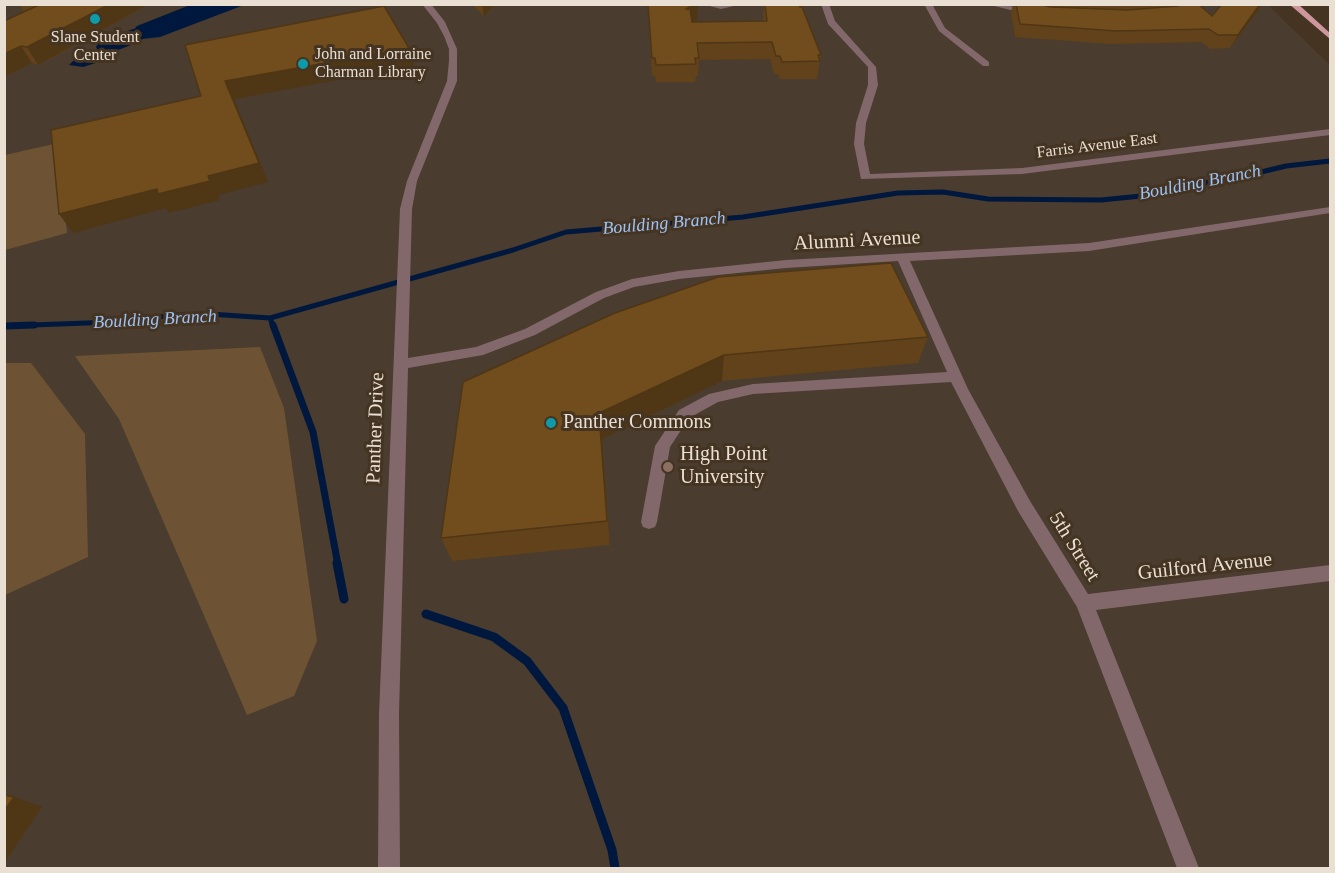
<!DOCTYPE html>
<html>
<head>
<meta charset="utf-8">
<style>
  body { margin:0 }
  #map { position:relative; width:1335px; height:873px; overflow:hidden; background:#443421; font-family:"Times New Roman",serif }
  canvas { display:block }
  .frame { position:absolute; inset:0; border:6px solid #e9dfd3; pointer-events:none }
</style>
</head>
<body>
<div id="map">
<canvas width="1335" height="873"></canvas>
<div class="frame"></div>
</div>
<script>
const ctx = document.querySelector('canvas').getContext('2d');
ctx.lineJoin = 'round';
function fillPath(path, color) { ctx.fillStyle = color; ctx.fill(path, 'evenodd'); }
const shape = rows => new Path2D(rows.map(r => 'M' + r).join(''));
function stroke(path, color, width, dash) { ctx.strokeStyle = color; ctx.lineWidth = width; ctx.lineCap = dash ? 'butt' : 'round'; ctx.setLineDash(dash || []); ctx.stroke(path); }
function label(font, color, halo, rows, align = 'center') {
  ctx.font = font + ' "Times New Roman",serif'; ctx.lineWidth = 6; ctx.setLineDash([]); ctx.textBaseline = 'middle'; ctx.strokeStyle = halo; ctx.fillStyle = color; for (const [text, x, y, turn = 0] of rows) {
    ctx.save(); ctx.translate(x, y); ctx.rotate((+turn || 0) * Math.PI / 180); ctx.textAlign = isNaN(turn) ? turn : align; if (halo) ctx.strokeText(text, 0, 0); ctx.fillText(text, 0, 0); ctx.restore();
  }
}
fillPath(shape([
  [1267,4,1330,65,1330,868,5,868,5,5]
]), '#4a3c2e');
fillPath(shape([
  [58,143,67,233,5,250,5,155],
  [260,347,284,408,317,641,294,696,247,715,119,419,75,356],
  [5,363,31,363,85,434,88,557,5,595]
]), '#6d5333');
fillPath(shape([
  [190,5,244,5,160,37,142,39,130,34,137,26],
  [103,47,111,48,105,60,83,67,69,65,73,61]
]), '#00183d');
stroke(shape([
  [270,318,273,326],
  [4,326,115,322,175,315,209,314,270,318,513,250,566,232,743,217,898,193,943,192,988,199,1101,200,1141,196,1166,188,1232,179,1286,166,1330,161]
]), '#00183d', 5);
stroke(shape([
  [273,325,313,432,338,565],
  [4,326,34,325]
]), '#00183d', 7);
stroke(shape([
  [337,563,344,599],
  [426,614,494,637,527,661,563,708,612,850,615,868]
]), '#00183d', 9);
fillPath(shape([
  [133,29,141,31,145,36,141,41,108,54,99,52,96,47,99,42,133,29]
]), '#00183d');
fillPath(shape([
  [422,4,431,4,445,22,457,49,457,81,417,181,412,209,408,358,476,347,525,329,596,292,632,279,679,271,786,260,1089,243,1330,207,1330,213,1089,251,910,261,968,389,1030,501,1088,594,1330,565,1330,581,1096,610,1199,868,1177,868,1077,607,1018,511,951,382,753,394,718,402,689,418,670,447,657,522,655,527,649,529,643,527,641,522,655,446,679,410,709,394,753,384,947,372,898,261,786,268,679,279,634,287,604,298,535,335,483,355,408,368,399,714,400,868,378,868,379,714,400,209,407,181,447,81,449,61,449,49,444,36,437,23,422,4],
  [702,4,721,5,742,4,721,9,702,4],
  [821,4,829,4,835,21,876,67,878,85,866,123,864,144,870,174,1022,168,1330,129,1330,135,1022,174,861,179,854,144,856,123,868,85,868,67,828,24,821,4],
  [924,4,932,4,945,28,989,62,989,66,983,66,939,31,924,4],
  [986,4,1003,4,1035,13,1031,15,986,4]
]), '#83686b');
fillPath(shape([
  [1289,4,1298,4,1330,33,1330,39,1289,4]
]), '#ce969d');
fillPath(shape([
  [19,4,149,4,54,57,38,65,32,63,4,77,4,21,24,12],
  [472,4,495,4,484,16],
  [648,4,698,4,697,20,694,22,763,21,764,4,799,4,821,55,817,79,780,79,778,74,774,74,770,59,699,60,698,76,696,76,695,82,656,82,655,76,652,76],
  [1013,4,1179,4,1178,6,1212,16,1259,9,1230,48,1210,49,1202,42,1110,44,1015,37,1011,12],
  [615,313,928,337,918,363,722,381,602,439,610,545,452,561,441,538]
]), '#61421a');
fillPath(shape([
  [110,4,149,4,38,65,27,47],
  [482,4,495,4,484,16],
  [695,4,698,4,697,20,686,26,686,9],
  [1260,4,1262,4,1259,9,1230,48,1238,35],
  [21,46,32,63,4,77,4,54],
  [409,48,414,66,234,99,268,182,218,195,220,200,169,213,166,208,73,233,59,214,208,176,225,81],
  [724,355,722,381,602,439,610,545,599,413],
  [14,797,42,807,4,863,4,811]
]), '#4f3615');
const building = shape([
  [41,4,110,4,27,47,21,46,4,54,4,21,41,4],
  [648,4,695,4,686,9,690,9,692,22,767,21,765,4,799,4,800,7,802,7,821,55,818,55,820,61,782,62,780,56,776,56,772,42,697,43,699,58,695,58,696,64,656,65,655,58,652,58,648,4],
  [1016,4,1039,4,1051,7,1128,10,1178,6,1183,4,1198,4,1212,16,1222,4,1260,4,1238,35,1218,35,1209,29,1116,31,1020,24,1016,4],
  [384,6,409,48,225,81,259,163,208,176,210,181,158,194,157,189,59,214,51,130,201,96,185,45,384,6],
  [891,263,928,337,724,355,599,413,607,521,441,538,463,382,615,313,718,277,891,263],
  [4,795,14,797,4,811,4,795]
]);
fillPath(building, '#714d1e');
stroke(building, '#4f3615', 1.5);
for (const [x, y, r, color] of [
  [95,19,6,"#0f9aa8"],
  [303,64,6,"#0f9aa8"],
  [551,423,6,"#0f9aa8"],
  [668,467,6,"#8d6e63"]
]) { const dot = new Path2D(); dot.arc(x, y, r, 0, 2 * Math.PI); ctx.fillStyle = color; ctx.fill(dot); stroke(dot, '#443421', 2); }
label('16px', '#e9dfd3', '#443421', [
  ["Slane Student",95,38],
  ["Center",95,56],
  ["John and Lorraine",315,55,"left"],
  ["Charman Library",315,73,"left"]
]);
label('16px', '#e9dfd3', '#443421', [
  ["Farris Avenue East",1097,146,-7]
]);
label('italic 18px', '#9dc2f8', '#443421', [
  ["Boulding Branch",1200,183,-11],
  ["Boulding Branch",664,224,-5],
  ["Boulding Branch",155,320,-3]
]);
label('20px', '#e9dfd3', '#443421', [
  ["Alumni Avenue",857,241,-3],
  ["Panther Drive",376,428,-88],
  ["5th Street",1074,547,58],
  ["Guilford Avenue",1205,567,-6]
]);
label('20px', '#e9dfd3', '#443421', [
  ["Panther Commons",563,423],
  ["High Point",680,455],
  ["University",680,478]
], 'left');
</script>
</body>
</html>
